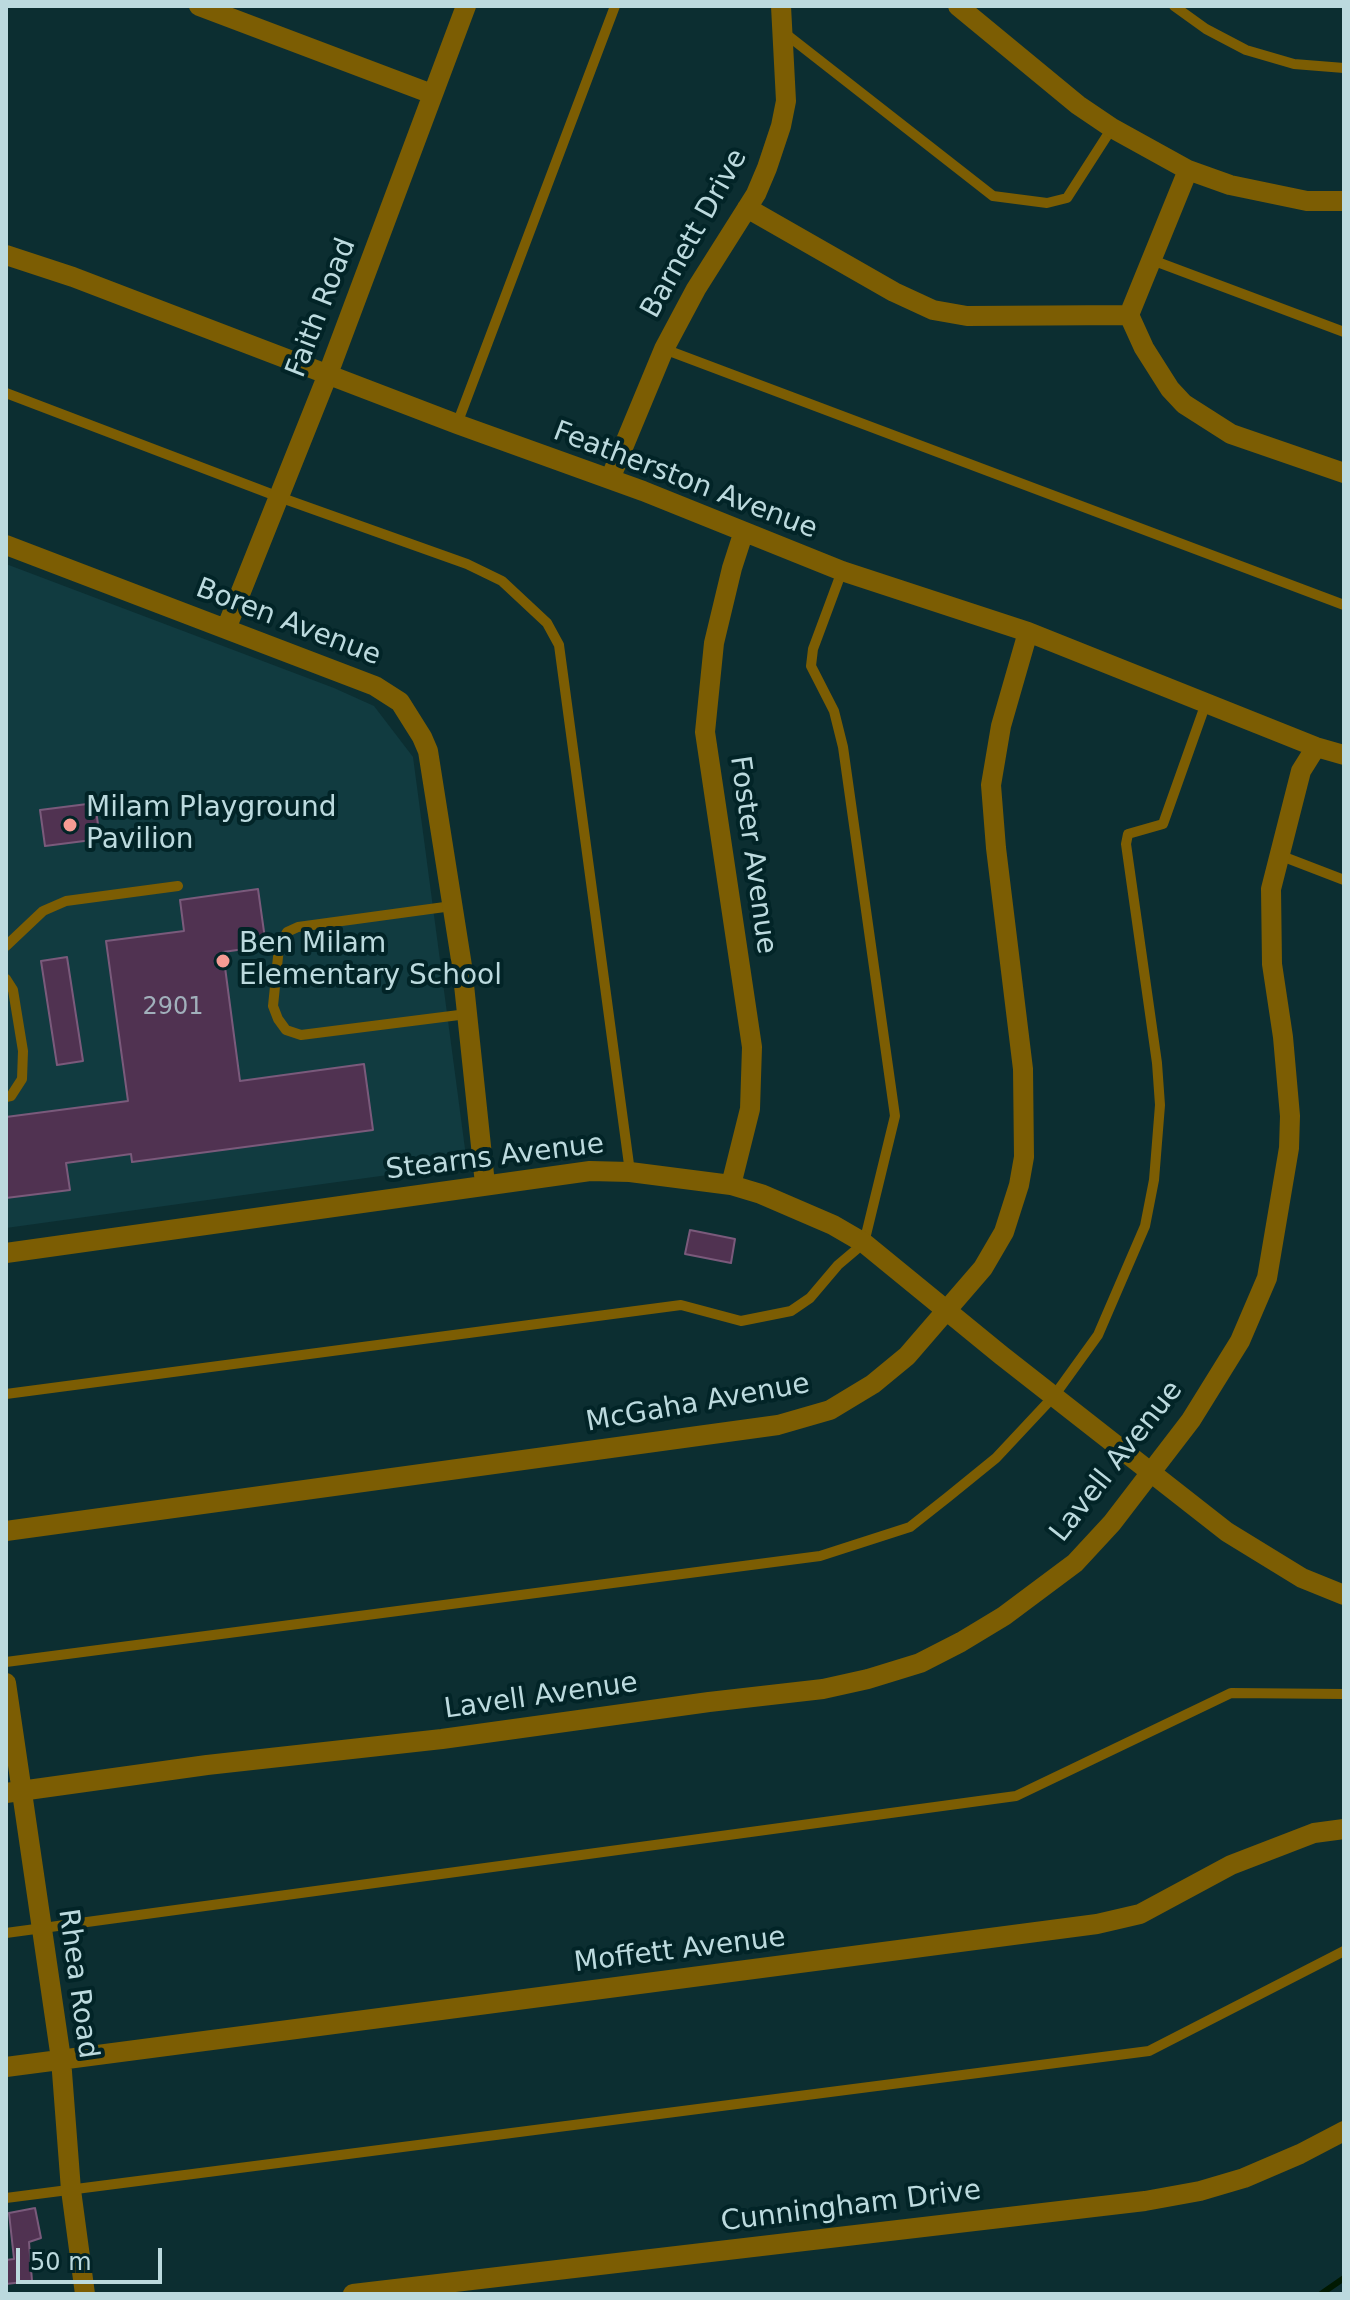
<!DOCTYPE html>
<html>
<head>
<meta charset="utf-8">
<style>
  body { margin:0 }
  #map { position:relative; width:1350px; height:2300px; overflow:hidden; background:#0c2e31; font-family:"DejaVu Sans",sans-serif }
  canvas { display:block }
  .frame { position:absolute; inset:0; border:8px solid #bcdade; pointer-events:none }
  .scale { position:absolute; left:16px; top:2248px; width:146px; height:36px; box-sizing:border-box; border:4px solid #bcdade; border-top:0; padding-left:10px; font-size:24px; line-height:28px; white-space:nowrap; color:#bcdade; -webkit-text-stroke:6px #022427; paint-order:stroke }
</style>
</head>
<body>
<div id="map">
<canvas width="1350" height="2300"></canvas>
<div class="frame"></div>
<div class="scale">50 m</div>
</div>
<script>
const ctx = document.querySelector('canvas').getContext('2d');
ctx.lineJoin = 'round';
function fillPath(path, color) { ctx.fillStyle = color; ctx.fill(path, 'evenodd'); }
const shape = rows => new Path2D(rows.map(r => 'M' + r).join(''));
function stroke(path, color, width, dash) { ctx.strokeStyle = color; ctx.lineWidth = width; ctx.lineCap = dash ? 'butt' : 'round'; ctx.setLineDash(dash || []); ctx.stroke(path); }
function label(font, color, halo, rows, align = 'center') {
  ctx.font = font + ' "DejaVu Sans",sans-serif'; ctx.lineWidth = 8; ctx.setLineDash([]); ctx.textBaseline = 'middle'; ctx.strokeStyle = halo; ctx.fillStyle = color; for (const [text, x, y, turn = 0] of rows) {
    ctx.save(); ctx.translate(x, y); ctx.rotate((+turn || 0) * Math.PI / 180); ctx.textAlign = isNaN(turn) ? turn : align; if (halo) ctx.strokeText(text, 0, 0); ctx.fillText(text, 0, 0); ctx.restore();
  }
}
fillPath(shape([
  [6,564,334,688,374,706,413,757,467,1164,6,1228]
]), '#113b40');
stroke(shape([
  [1321,2294,1344,2278]
]), '#001901', 6);
const building = shape([
  [95,803,100,839,45,846,40,810,95,803],
  [258,889,266,946,223,952,240,1081,364,1064,373,1130,132,1162,131,1154,66,1163,70,1190,6,1198,6,1117,128,1101,106,941,184,931,180,900,258,889],
  [67,957,83,1061,57,1065,41,961,67,957],
  [690,1230,735,1239,731,1263,685,1254,690,1230],
  [35,2208,41,2238,29,2242,32,2281,6,2284,6,2260,14,2259,9,2213,35,2208]
]);
fillPath(building, '#503251');
stroke(building, '#7a5a7b', 2);
stroke(shape([
  [1174,6,1206,29,1246,50,1294,64,1344,68],
  [782,31,993,196,1047,203,1067,198,1112,128],
  [1152,260,1344,332],
  [664,349,1344,605],
  [6,393,279,497,467,564,502,581,547,623,559,645,630,1172],
  [457,424,615,6],
  [1279,855,1344,880],
  [452,906,298,927,287,932,279,947,273,1006,278,1019,286,1030,301,1035,467,1014],
  [6,946,43,911,66,901,178,886],
  [6,979,13,990,23,1051,22,1079,11,1096,6,1097],
  [6,1394,681,1305,741,1321,791,1311,810,1298,838,1265,864,1243,895,1116,843,747,834,711,811,666,813,649,842,571],
  [6,1662,820,1556,910,1527,948,1497,996,1458,1054,1396,1098,1335,1145,1226,1154,1180,1160,1105,1157,1063,1126,844,1128,834,1163,824,1206,703],
  [6,1933,1016,1796,1231,1693,1344,1694],
  [6,2198,1149,2051,1344,1951]
]), '#7c5d03', 10);
stroke(shape([
  [199,6,432,94],
  [958,6,1078,105,1112,128,1188,170,1230,185,1307,201,1344,201],
  [747,208,894,292,933,310,967,316,1129,315,1144,348,1170,389,1184,404,1231,434,1344,473],
  [6,255,73,277,457,424,643,491,842,571,1028,632,1316,747,1344,755],
  [1129,315,1188,170],
  [610,479,664,349,696,289,756,194,767,168,781,126,786,101,781,6],
  [6,545,375,686,400,702,422,737,428,751,462,966,485,1184],
  [226,629,328,374,466,6],
  [731,1185,750,1109,752,1047,705,732,714,643,732,568,743,534],
  [6,1253,590,1171,630,1172,731,1185,761,1194,833,1225,864,1243,1001,1355,1227,1532,1302,1578,1344,1595],
  [6,1531,778,1425,830,1410,873,1384,907,1356,983,1268,1004,1232,1019,1185,1024,1157,1023,1069,996,848,991,785,1001,726,1028,632],
  [6,1683,61,2059,71,2190,85,2294],
  [6,1793,207,1765,442,1739,709,1702,823,1689,868,1679,920,1663,961,1642,1004,1616,1075,1563,1112,1523,1191,1420,1240,1341,1267,1278,1289,1148,1290,1116,1283,1037,1272,964,1271,889,1301,771,1316,747],
  [6,2067,1097,1924,1140,1914,1231,1865,1314,1833,1344,1829],
  [353,2294,1145,2201,1200,2191,1244,2178,1300,2154,1344,2131]
]), '#7c5d03', 20);
for (const [x, y, r, color] of [
  [70,825,8,"#f59c94"],
  [223,961,8,"#f59c94"]
]) { const dot = new Path2D(); dot.arc(x, y, r, 0, 2 * Math.PI); ctx.fillStyle = color; ctx.fill(dot); stroke(dot, '#022427', 3); }
label('24px', '#a1b0bb', null, [
  ["2901",173,1008]
]);
label('28px', '#bcdade', '#022427', [
  ["Barnett Drive",695,234,-61],
  ["Faith Road",322,308,-69],
  ["Featherston Avenue",685,481,21],
  ["Boren Avenue",288,623,21],
  ["Foster Avenue",752,855,82],
  ["Stearns Avenue",495,1158,-7],
  ["McGaha Avenue",698,1404,-10],
  ["Lavell Avenue",1117,1462,-52],
  ["Lavell Avenue",541,1697,-8],
  ["Moffett Avenue",680,1951,-7],
  ["Rhea Road",77,1984,82],
  ["Cunningham Drive",851,2207,-7]
]);
label('28px', '#bcdade', '#022427', [
  ["Milam Playground",86,809],
  ["Pavilion",86,841],
  ["Ben Milam",239,945],
  ["Elementary School",239,977]
], 'left');
</script>
</body>
</html>
